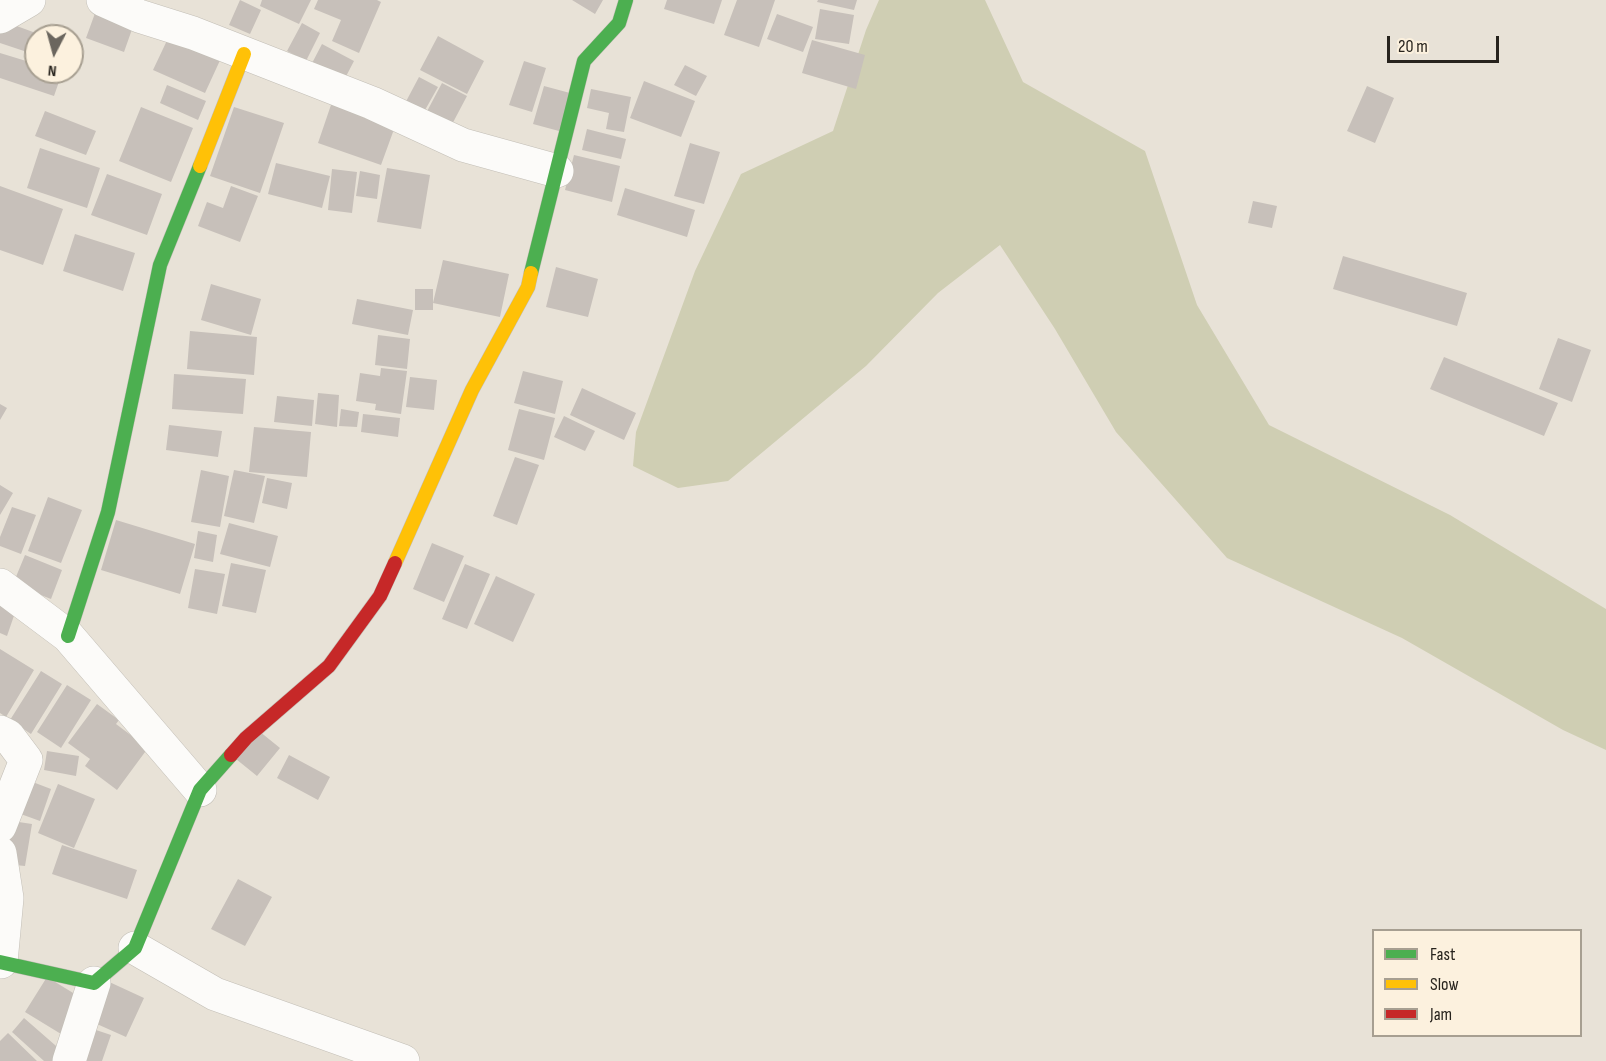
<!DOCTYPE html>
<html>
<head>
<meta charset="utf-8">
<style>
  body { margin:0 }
  #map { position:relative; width:1606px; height:1061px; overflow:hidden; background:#e8e2d7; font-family:"Sofia Sans Condensed",sans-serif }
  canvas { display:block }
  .legend { position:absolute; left:1372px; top:929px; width:210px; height:108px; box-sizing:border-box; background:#fcf1de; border:2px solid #a79f91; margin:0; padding:8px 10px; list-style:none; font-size:18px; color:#27231d }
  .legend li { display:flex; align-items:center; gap:12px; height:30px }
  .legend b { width:30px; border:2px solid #a79f91 }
  .north { position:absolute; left:24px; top:24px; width:60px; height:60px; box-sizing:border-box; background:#fcf1de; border:2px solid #a79f91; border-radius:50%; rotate:186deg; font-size:16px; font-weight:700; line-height:24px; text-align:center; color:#27231d }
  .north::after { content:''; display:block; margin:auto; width:21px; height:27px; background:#6b665e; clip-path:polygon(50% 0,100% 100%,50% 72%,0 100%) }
  .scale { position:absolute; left:1387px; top:36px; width:112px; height:27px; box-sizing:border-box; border:3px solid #27231d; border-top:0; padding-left:8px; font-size:18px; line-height:21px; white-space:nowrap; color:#27231d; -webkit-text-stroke:4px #fcf1de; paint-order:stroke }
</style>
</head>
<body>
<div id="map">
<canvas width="1606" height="1061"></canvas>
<ul class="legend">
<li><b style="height:8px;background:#4caf50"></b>Fast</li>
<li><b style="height:8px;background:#ffc107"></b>Slow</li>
<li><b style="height:8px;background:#c62828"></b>Jam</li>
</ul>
<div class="north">N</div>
<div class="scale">20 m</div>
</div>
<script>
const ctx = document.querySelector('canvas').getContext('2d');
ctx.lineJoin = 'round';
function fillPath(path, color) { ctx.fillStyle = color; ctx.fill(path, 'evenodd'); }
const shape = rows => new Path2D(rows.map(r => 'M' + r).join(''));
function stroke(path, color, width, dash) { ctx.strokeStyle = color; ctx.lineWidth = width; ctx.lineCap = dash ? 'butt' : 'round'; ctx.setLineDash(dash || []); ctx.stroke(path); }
fillPath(shape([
  [879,0,985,0,1023,82,1145,151,1197,305,1269,425,1450,515,1606,609,1606,750,1563,730,1402,638,1227,558,1116,432,1055,329,1000,245,938,293,866,366,728,481,678,488,633,466,636,432,695,271,741,174,833,131,866,30]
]), '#cfceb3');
fillPath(shape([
  [240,0,261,10,250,34,229,25],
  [262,0,311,0,299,24,260,6],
  [318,0,377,0,381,2,359,53,332,41,341,20,314,9],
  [572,0,603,0,595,14],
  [667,0,722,0,714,24,664,9],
  [737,0,775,0,759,47,724,35],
  [818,0,857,0,854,10,817,2],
  [98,5,136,18,124,52,86,38],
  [820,9,854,15,849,44,815,39],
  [777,14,813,27,803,52,767,39],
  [3,21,44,36,36,36,36,55,0,43,0,30],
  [302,23,320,33,306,61,287,51],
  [171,32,222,56,205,93,153,70],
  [438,36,484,61,467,94,420,70],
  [812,40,865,55,856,89,802,73],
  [322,44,354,61,341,86,309,69],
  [0,53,36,64,36,72,62,73,54,96,0,78],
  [524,61,546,68,532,112,509,105],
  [685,65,707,76,696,96,674,85],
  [419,77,438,87,420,119,402,109],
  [644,81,695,101,681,137,630,118],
  [442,83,467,96,449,130,424,117],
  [167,85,206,101,198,120,160,103],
  [544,86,570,93,559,131,533,124],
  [1367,86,1394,98,1375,143,1347,131],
  [591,89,631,97,624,132,606,129,609,113,587,108],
  [333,99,397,121,381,165,318,143],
  [141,107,193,128,171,182,119,161],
  [234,107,284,123,260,193,210,176],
  [45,111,96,131,86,155,35,136],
  [587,129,626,139,621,159,582,150],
  [690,143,720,152,704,204,674,196],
  [40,148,100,168,87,208,27,188],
  [574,155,620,166,612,202,565,190],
  [276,163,330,176,322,208,268,194],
  [387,168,430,175,421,229,377,222],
  [332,169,357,172,352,213,328,210],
  [360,171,380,175,377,199,356,196],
  [107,174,162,194,147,235,91,215],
  [0,186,63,209,43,265,0,250],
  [231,186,258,196,240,242,198,226,207,202,223,208],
  [625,188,695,210,687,237,617,215],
  [1253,201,1277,206,1272,228,1248,223],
  [75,234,135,253,123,291,63,271],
  [1343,256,1467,293,1457,326,1333,289],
  [443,260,509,274,500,317,433,303],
  [556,267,598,279,588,317,546,307],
  [211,284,261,299,251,335,201,320],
  [415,289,433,289,433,310,415,310],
  [357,299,413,310,408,335,352,324],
  [190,331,257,337,254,375,187,369],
  [378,335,410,339,407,369,375,365],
  [1558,338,1591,350,1572,402,1539,389],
  [1444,357,1558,403,1544,436,1430,389],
  [381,368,407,371,401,414,375,410,376,404,356,401,360,373,380,376],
  [523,371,563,381,555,414,514,403],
  [174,374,246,379,243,414,172,409],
  [410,377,437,380,434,410,406,407],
  [582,388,636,413,624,440,570,415],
  [318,393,339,395,337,427,315,424],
  [277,396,314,400,312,426,274,422],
  [0,404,7,408,0,420],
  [341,409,359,412,357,427,339,426],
  [519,409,555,418,544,460,508,450],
  [363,414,400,418,398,437,361,432],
  [564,416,595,431,585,451,554,437],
  [169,425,222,431,218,457,166,450],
  [254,427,311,432,307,477,249,472],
  [515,457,539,465,517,525,493,516],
  [201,470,229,476,220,527,191,522],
  [234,470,265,476,254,523,224,516],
  [267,478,292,483,287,509,262,503],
  [0,485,13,493,0,515],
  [48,497,82,510,61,563,28,551],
  [12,507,36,515,21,554,0,546,0,537],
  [116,520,195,544,180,594,101,570],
  [229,523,278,536,270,567,220,554],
  [198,531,217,535,213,562,194,558],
  [432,543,464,556,444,602,413,589],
  [25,555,62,570,51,599,13,584],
  [231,563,266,570,256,613,222,606],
  [465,564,490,574,467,629,442,619],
  [195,569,225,574,217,614,188,608],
  [496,576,535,594,513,642,474,624],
  [0,597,18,604,7,636,0,633],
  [0,649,34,670,6,717,0,713],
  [41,671,62,684,31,734,10,720],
  [67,685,91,700,61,748,37,732],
  [97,704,119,720,116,724,148,748,117,790,85,766,90,759,68,743],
  [259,731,280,748,257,776,236,759],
  [47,751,79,756,76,776,44,770],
  [289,755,330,777,318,800,277,778],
  [30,781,51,789,40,821,18,813],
  [58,784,95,799,74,848,38,833],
  [12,821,32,824,25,866,5,864],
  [62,845,137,870,127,899,52,874],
  [238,879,272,897,245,946,211,929],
  [47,977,83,999,61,1034,25,1012],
  [105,980,144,998,126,1037,88,1020],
  [24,1018,63,1052,55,1061,44,1061,12,1032],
  [87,1027,111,1035,102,1061,76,1061],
  [8,1033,37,1061,0,1061,0,1041]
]), '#c7c0ba');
const street = shape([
  [103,0,139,16,193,33,372,103,463,145,557,171],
  [0,17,29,0],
  [0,585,68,636,200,790],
  [0,732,8,736,26,760,0,826],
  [0,853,7,898,1,962],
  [135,948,215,994,403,1061],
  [69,1061,94,983]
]);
const fast = shape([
  [531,273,584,61,619,23,626,0],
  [68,636,108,512,160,265,200,166],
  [0,962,94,983,135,948,200,790,231,755]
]);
const slow = shape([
  [200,166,244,54],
  [395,563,472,390,528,287,531,273]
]);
const jam = shape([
  [231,755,246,738,329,666,380,596,395,563]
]);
stroke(street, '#c2beb6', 34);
stroke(fast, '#c2beb6', 15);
stroke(slow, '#c2beb6', 15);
stroke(jam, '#c2beb6', 15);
stroke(street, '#fcfbf9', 33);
stroke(fast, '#4caf50', 14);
stroke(slow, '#ffc107', 14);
stroke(jam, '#c62828', 14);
</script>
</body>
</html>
